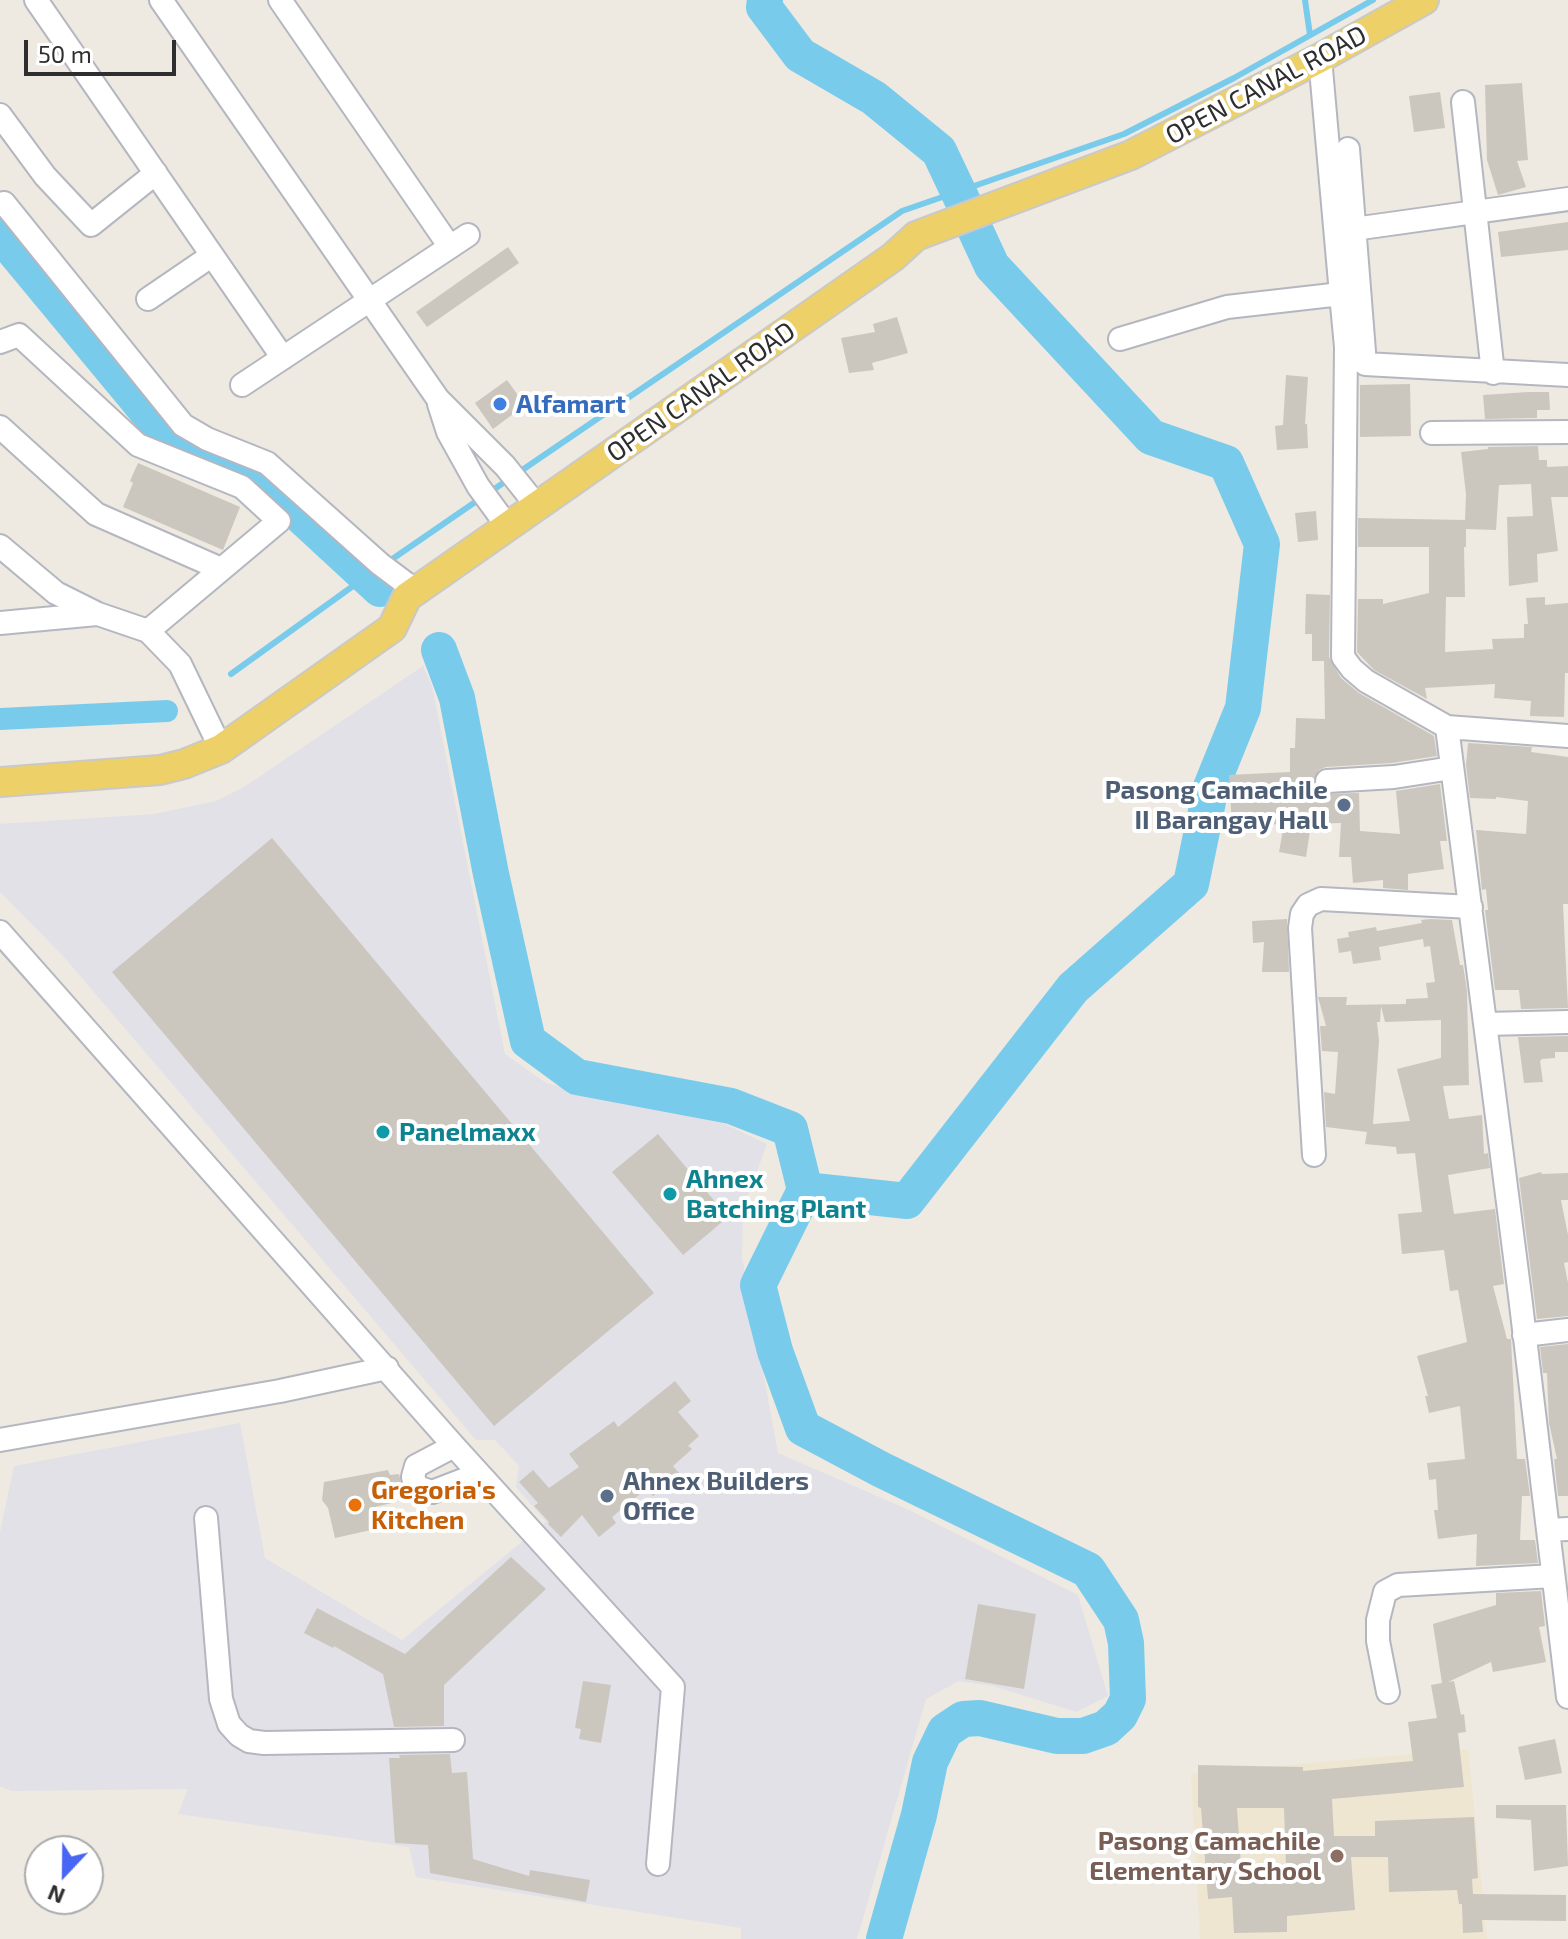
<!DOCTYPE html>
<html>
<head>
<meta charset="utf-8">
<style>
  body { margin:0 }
  #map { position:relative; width:1568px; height:1939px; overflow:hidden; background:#eee9e1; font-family:"Exo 2",sans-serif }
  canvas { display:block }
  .north { position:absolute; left:24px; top:1835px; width:80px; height:80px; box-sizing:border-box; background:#fff; border:2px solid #ababab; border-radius:50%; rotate:202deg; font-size:22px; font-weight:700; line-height:32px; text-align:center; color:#2e2e2e }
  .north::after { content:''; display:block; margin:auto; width:28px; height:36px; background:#4965f4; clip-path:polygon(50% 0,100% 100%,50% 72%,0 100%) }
  .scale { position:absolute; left:24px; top:40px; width:152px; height:36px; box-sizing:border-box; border:4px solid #2e2e2e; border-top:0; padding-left:10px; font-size:24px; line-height:28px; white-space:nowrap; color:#2e2e2e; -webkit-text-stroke:6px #fff; paint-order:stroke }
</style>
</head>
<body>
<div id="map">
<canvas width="1568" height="1939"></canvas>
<div class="north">N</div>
<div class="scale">50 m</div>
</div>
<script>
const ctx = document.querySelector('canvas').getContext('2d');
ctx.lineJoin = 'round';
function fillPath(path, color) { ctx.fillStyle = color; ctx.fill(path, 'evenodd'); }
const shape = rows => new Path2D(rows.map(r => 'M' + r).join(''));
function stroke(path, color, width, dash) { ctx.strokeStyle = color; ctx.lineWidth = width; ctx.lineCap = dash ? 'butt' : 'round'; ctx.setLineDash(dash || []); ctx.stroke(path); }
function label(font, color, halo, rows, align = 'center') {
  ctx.font = font + ' "Exo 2",sans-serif'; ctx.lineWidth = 8; ctx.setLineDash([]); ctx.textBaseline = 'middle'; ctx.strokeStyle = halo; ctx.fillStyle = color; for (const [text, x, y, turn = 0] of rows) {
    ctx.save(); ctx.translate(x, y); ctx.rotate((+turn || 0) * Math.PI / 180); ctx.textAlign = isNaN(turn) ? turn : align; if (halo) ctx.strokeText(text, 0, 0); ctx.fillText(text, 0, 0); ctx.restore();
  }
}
fillPath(shape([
  [423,666,432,686,505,1054,546,1083,725,1124,767,1144,743,1209,742,1257,778,1453,907,1509,1078,1595,1108,1696,1076,1712,993,1686,959,1681,926,1699,857,1939,741,1939,741,1928,416,1877,409,1847,178,1814,188,1789,12,1791,0,1786,0,1532,14,1466,240,1423,265,1558,402,1640,546,1522,516,1487,519,1466,495,1440,476,1440,64,957,0,892,0,824,154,814,216,801,244,787]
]), '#e3e1e8');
fillPath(shape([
  [1468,1749,1487,1939,1200,1939,1191,1774]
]), '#efe6d2');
stroke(shape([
  [1305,0,1310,35],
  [490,492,902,211,1124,134,1234,78,1373,0],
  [388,562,481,498],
  [231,674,378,568]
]), '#79cbec', 6);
stroke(shape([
  [0,719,167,711]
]), '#79cbec', 22);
stroke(shape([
  [765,0,764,7,800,55,874,98,939,151,965,206],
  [0,234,169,438,262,480,380,589],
  [439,650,457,698,491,874,528,1041,577,1077,731,1106,790,1129,805,1190,758,1285,775,1351,803,1428,882,1470,1088,1570,1121,1620,1126,1643,1128,1699,1120,1715,1106,1728,1083,1736,1057,1736,980,1718,963,1719,945,1731,930,1762,919,1815,884,1939],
  [805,1190,907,1201,1073,988,1191,884,1211,787,1243,708,1262,544,1226,463,1151,437,992,266,973,225]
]), '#79cbec', 36);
fillPath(shape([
  [1522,83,1528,160,1517,161,1526,187,1498,195,1487,160,1485,85],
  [1440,92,1445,128,1414,132,1409,96],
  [1568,222,1568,250,1501,257,1498,232],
  [508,247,519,263,427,327,416,312],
  [897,317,908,353,872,363,874,370,849,373,841,338,875,332,873,324],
  [1286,375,1308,377,1305,424,1307,424,1308,448,1277,450,1275,426,1283,425],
  [507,380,525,405,493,429,475,403],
  [1410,384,1411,436,1360,437,1360,385],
  [1528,392,1549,392,1550,410,1537,410,1537,418,1485,419,1483,395],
  [1538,446,1539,460,1547,460,1547,467,1568,466,1568,497,1551,497,1558,551,1537,554,1538,582,1509,586,1507,517,1533,516,1531,484,1499,485,1496,530,1466,529,1466,547,1464,547,1465,597,1446,597,1445,652,1493,649,1492,639,1524,638,1524,624,1528,624,1526,598,1545,597,1545,605,1568,603,1568,673,1565,673,1564,717,1530,716,1531,701,1494,698,1495,684,1425,688,1427,699,1374,670,1357,652,1358,599,1383,599,1383,604,1429,593,1429,547,1358,547,1358,518,1465,520,1466,494,1461,452,1488,449,1488,447],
  [138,463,240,507,223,550,123,507,133,483,130,481],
  [1316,511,1318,540,1298,542,1295,513],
  [1306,594,1330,595,1329,657,1341,678,1359,693,1434,736,1437,756,1392,763,1326,767,1319,770,1313,781,1316,789,1321,794,1359,793,1360,831,1400,834,1396,791,1440,784,1447,841,1440,841,1444,869,1408,874,1408,890,1383,888,1383,880,1353,883,1351,857,1339,857,1341,823,1311,824,1306,857,1279,852,1284,824,1232,826,1229,775,1290,772,1290,748,1295,748,1296,718,1325,719,1324,661,1312,661,1312,634,1305,634],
  [1468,743,1532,747,1531,752,1568,757,1568,904,1563,904,1568,1008,1521,1009,1519,990,1495,990,1485,910,1488,910,1486,889,1482,890,1476,830,1526,834,1528,801,1496,797,1496,799,1470,798,1466,765],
  [272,838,654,1293,494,1426,112,972],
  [1287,919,1289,972,1262,972,1264,942,1253,943,1252,921],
  [1430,919,1452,920,1460,965,1463,965,1467,991,1469,1085,1443,1086,1449,1119,1482,1115,1484,1154,1488,1153,1490,1168,1448,1175,1454,1214,1495,1209,1504,1284,1493,1286,1507,1339,1511,1339,1517,1459,1525,1459,1530,1496,1522,1496,1520,1540,1535,1540,1538,1563,1476,1566,1477,1534,1438,1539,1434,1510,1438,1510,1436,1479,1429,1480,1427,1463,1465,1459,1460,1406,1429,1413,1425,1396,1428,1396,1417,1356,1467,1342,1458,1290,1450,1291,1444,1250,1402,1254,1398,1214,1422,1212,1415,1153,1397,1154,1396,1147,1365,1144,1367,1132,1326,1127,1324,1092,1335,1094,1338,1052,1322,1051,1320,1026,1326,1026,1318,997,1347,997,1346,1005,1406,1004,1406,999,1428,998,1426,983,1435,982,1430,946,1424,947,1423,939,1379,947,1381,960,1353,964,1351,951,1339,953,1337,939,1349,937,1348,932,1376,927,1377,931,1422,923,1421,920],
  [1381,1006,1385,1022,1441,1020,1441,1058,1397,1069,1410,1121,1373,1124,1379,1041,1377,1022,1380,1022],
  [1568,1036,1568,1052,1555,1052,1555,1058,1542,1059,1540,1061,1543,1082,1524,1083,1518,1037],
  [658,1134,728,1217,683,1255,612,1172],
  [1541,1172,1542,1174,1568,1173,1568,1200,1561,1200,1568,1235,1568,1262,1564,1263,1568,1283,1568,1316,1537,1319,1519,1178],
  [1568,1344,1568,1496,1558,1496,1554,1459,1557,1459,1549,1423,1547,1373,1543,1373,1540,1347],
  [675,1381,691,1401,678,1412,699,1436,688,1446,692,1449,673,1466,680,1474,653,1496,646,1489,612,1517,616,1523,599,1537,582,1515,561,1537,548,1524,549,1522,534,1506,538,1503,519,1482,533,1470,549,1488,579,1467,569,1454,614,1421,618,1427],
  [388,1470,390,1475,399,1474,404,1492,394,1497,396,1502,375,1507,380,1528,335,1538,328,1508,322,1500,324,1482],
  [511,1557,546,1589,444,1685,444,1726,394,1727,383,1674,334,1646,333,1648,304,1633,317,1608,405,1654],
  [1541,1591,1545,1626,1539,1627,1546,1662,1493,1672,1491,1662,1448,1682,1454,1681,1461,1715,1464,1714,1466,1732,1458,1733,1464,1787,1332,1799,1334,1836,1375,1836,1375,1821,1474,1817,1478,1878,1472,1879,1473,1894,1566,1895,1566,1921,1482,1920,1483,1932,1463,1933,1462,1904,1459,1904,1457,1890,1389,1892,1388,1857,1351,1857,1355,1910,1287,1916,1287,1932,1234,1933,1232,1897,1208,1899,1201,1808,1198,1807,1198,1765,1303,1767,1303,1771,1413,1761,1408,1722,1437,1718,1431,1685,1442,1683,1433,1624,1496,1605,1496,1593],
  [1237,1808,1284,1808,1286,1865,1241,1866],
  [978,1604,1036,1614,1024,1689,965,1679],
  [583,1681,611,1685,601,1743,579,1739,581,1729,575,1728],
  [1555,1739,1562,1773,1525,1780,1518,1747],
  [450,1754,452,1773,467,1772,473,1859,529,1876,530,1870,590,1880,586,1902,430,1873,428,1845,395,1843,389,1758,400,1758,399,1755],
  [1496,1805,1566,1805,1568,1866,1534,1871,1531,1820,1496,1818]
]), '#cbc7bf');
const minor = shape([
  [36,0,283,358],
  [161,0,438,399,505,466,537,506],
  [280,0,450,247],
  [1320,58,1341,294],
  [1463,102,1493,373],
  [0,115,45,176,91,225,156,173],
  [1348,149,1365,364,1568,375],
  [4,203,183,425,207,439,267,463,380,564,416,591],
  [1354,229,1568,199],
  [148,299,211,256],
  [1120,339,1227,307,1341,294,1346,347,1343,657,1352,669,1366,681,1447,727,1568,736],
  [0,342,19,335,138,445,242,487,279,521,148,631],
  [242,385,468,235],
  [439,404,448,432,478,486,508,527],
  [0,427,96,514,221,569],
  [1432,433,1568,432],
  [0,546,56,593,98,614,148,631,180,664,221,749],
  [0,623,97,614],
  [1447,727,1520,1296,1568,1697],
  [1327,781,1394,777,1452,768],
  [0,932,454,1446,673,1687,658,1864],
  [1486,1024,1568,1022],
  [1314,1155,1300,928,1302,914,1308,905,1321,899,1471,907],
  [1524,1335,1568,1330],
  [0,1440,280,1391,387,1368],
  [454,1446,416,1466,413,1477,417,1487,432,1492,479,1474],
  [206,1518,221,1699,229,1724,239,1735,249,1741,264,1743,453,1740],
  [1548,1530,1568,1529],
  [1388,1692,1378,1641,1378,1620,1385,1592,1398,1585,1553,1576]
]);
const major = shape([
  [0,782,160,770,184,764,221,749,392,628,407,597,893,257,916,236,1131,155,1320,58,1424,0]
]);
stroke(minor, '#b5b7c0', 26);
stroke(major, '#c9c9c9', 32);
stroke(minor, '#fff', 22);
stroke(major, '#edd068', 28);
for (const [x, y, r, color] of [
  [500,404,8,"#3f7fe0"],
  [1344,805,8,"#5c6f8a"],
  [383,1132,8,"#0f9aa8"],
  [670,1194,8,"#0f9aa8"],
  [607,1496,8,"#5c6f8a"],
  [355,1505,8,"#e8710a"],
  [1337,1856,8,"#8d6e63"]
]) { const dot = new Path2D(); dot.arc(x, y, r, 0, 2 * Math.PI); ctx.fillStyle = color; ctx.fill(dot); stroke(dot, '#fff', 3); }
label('26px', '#2e2e2e', '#fff', [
  ["OPEN CANAL ROAD",1266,85,-28],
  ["OPEN CANAL ROAD",701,392,-35]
]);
label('bold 26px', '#366cbe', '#fff', [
  ["Alfamart",516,404]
], 'left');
label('bold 26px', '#4e5e75', '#fff', [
  ["Pasong Camachile",1328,790],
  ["II Barangay Hall",1328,820],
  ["Ahnex Builders",623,1481,"left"],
  ["Office",623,1511,"left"]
], 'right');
label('bold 26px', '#0d838f', '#fff', [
  ["Panelmaxx",399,1132],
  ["Ahnex",686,1179],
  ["Batching Plant",686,1209]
], 'left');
label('bold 26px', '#c56008', '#fff', [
  ["Gregoria's",371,1490],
  ["Kitchen",371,1520]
], 'left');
label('bold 26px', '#785e54', '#fff', [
  ["Pasong Camachile",1321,1841],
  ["Elementary School",1321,1871]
], 'right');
</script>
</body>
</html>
